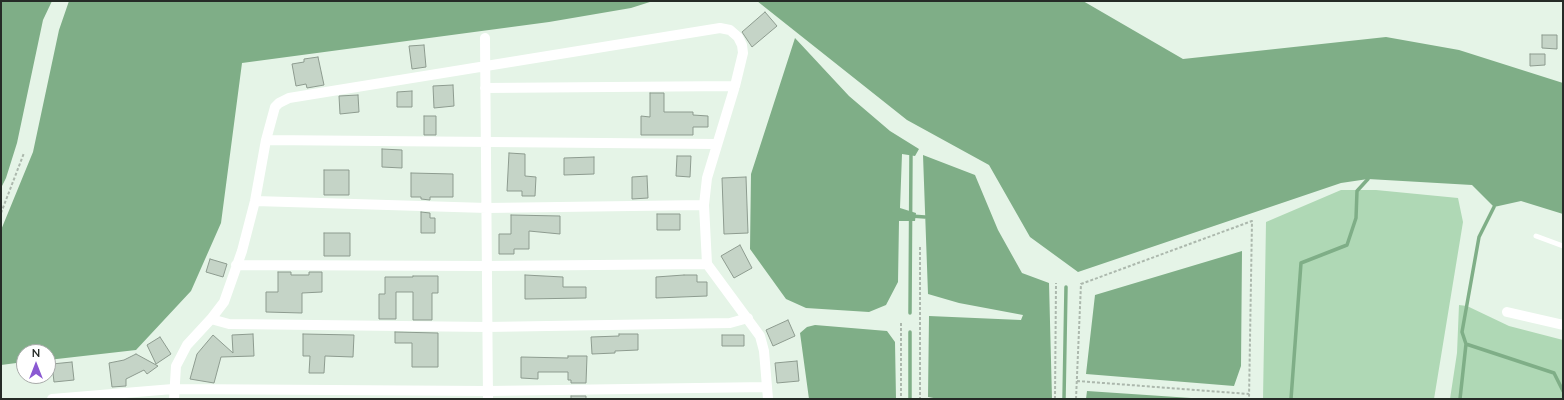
<!DOCTYPE html>
<html>
<head>
<meta charset="utf-8">
<style>
  body { margin:0 }
  #map { position:relative; width:1564px; height:400px; overflow:hidden; background:#e5f4e7; font-family:Lato,sans-serif }
  canvas { display:block }
  .frame { position:absolute; inset:0; border:2px solid #262b27; pointer-events:none }
  .north { position:absolute; left:16px; top:344px; width:40px; height:40px; box-sizing:border-box; background:#fff; border:1px solid #a8aaa9; border-radius:50%; rotate:0deg; font-size:11px; font-weight:700; line-height:16px; text-align:center; color:#262b27 }
  .north::after { content:''; display:block; margin:auto; width:14px; height:18px; background:#8a59d2; clip-path:polygon(50% 0,100% 100%,50% 72%,0 100%) }
</style>
</head>
<body>
<div id="map">
<canvas width="1564" height="400"></canvas>
<div class="frame"></div>
<div class="north">N</div>
</div>
<script>
const ctx = document.querySelector('canvas').getContext('2d');
ctx.lineJoin = 'round';
function fillPath(path, color) { ctx.fillStyle = color; ctx.fill(path, 'evenodd'); }
const shape = rows => new Path2D(rows.map(r => 'M' + r).join(''));
function stroke(path, color, width, dash) { ctx.strokeStyle = color; ctx.lineWidth = width; ctx.lineCap = dash ? 'butt' : 'round'; ctx.setLineDash(dash || []); ctx.stroke(path); }
fillPath(shape([
  [1341,190,1376,190,1458,198,1463,222,1434,399,1263,399,1266,222],
  [1459,305,1467,306,1509,326,1563,340,1563,399,1450,399,1457,353]
]), '#afd8b5');
fillPath(shape([
  [1,1,52,1,43,20,17,143,6,178,1,188],
  [69,1,653,1,631,8,549,22,242,63,221,223,191,291,136,350,48,360,48,352,24,352,24,362,1,365,1,230,33,152,59,30],
  [757,1,1083,1,1183,59,1386,37,1459,50,1563,83,1563,214,1521,201,1494,207,1472,185,1368,179,1341,183,1078,272,1030,237,989,165,907,120],
  [795,38,849,96,890,131,919,149,915,156,902,154,900,208,916,213,915,221,899,221,898,282,886,305,869,312,806,308,786,299,750,249,751,174],
  [923,155,975,175,998,230,1022,273,1049,283,1052,399,939,399,928,397,929,316,1021,320,1023,315,959,303,928,294],
  [1242,251,1241,366,1234,386,1086,374,1095,295],
  [815,325,887,331,895,342,896,399,809,399,800,333,807,327],
  [1087,391,1206,399,1086,399]
]), '#7fae87');
stroke(shape([
  [1494,207,1479,237,1462,332,1466,344,1554,373,1563,391],
  [911,216,925,217],
  [910,313,911,152],
  [910,332,910,399],
  [1064,399,1066,287],
  [1291,399,1301,263,1347,245,1356,218,1357,191,1368,179],
  [1460,399,1466,344]
]), '#7fae87', 3.5);
const building = shape([
  [765,12,777,26,752,47,742,32,765,12],
  [1542,35,1557,35,1557,49,1542,48,1542,35],
  [424,45,426,67,412,69,409,46,424,45],
  [1530,54,1545,54,1545,65,1530,66,1530,54],
  [318,57,324,85,307,88,306,84,296,86,292,64,304,62,304,59,318,57],
  [453,85,454,106,434,108,433,86,453,85],
  [412,91,412,107,397,107,397,92,412,91],
  [650,93,664,93,664,112,693,112,693,115,708,116,708,127,693,127,693,135,641,135,641,116,650,117,650,93],
  [358,95,359,112,340,114,339,96,358,95],
  [424,116,436,116,436,135,424,135,424,116],
  [382,149,402,150,402,168,382,167,382,149],
  [509,153,525,154,525,176,536,177,535,196,522,196,522,191,507,191,509,153],
  [677,156,691,156,690,177,676,176,677,156],
  [594,157,594,174,564,175,564,158,594,157],
  [324,170,349,170,349,195,324,195,324,170],
  [411,173,453,174,453,197,430,197,430,200,421,199,421,197,411,197,411,173],
  [647,176,648,198,632,199,632,177,647,176],
  [746,177,748,233,724,234,722,178,746,177],
  [421,212,430,213,430,218,435,218,435,233,421,233,421,212],
  [657,214,680,214,680,230,657,230,657,214],
  [511,215,560,216,560,234,529,231,529,249,514,249,514,254,499,254,499,234,511,234,511,215],
  [324,233,350,233,350,256,324,256,324,233],
  [740,245,752,268,734,278,721,256,740,245],
  [210,259,227,264,223,277,206,272,210,259],
  [278,272,291,272,291,275,309,275,309,272,322,272,322,292,302,293,302,313,266,312,266,292,278,292,278,272],
  [525,275,563,277,563,287,586,287,586,298,525,299,525,275],
  [684,275,697,275,697,282,707,282,707,296,656,298,656,277,684,275],
  [413,276,438,276,438,293,432,293,432,320,413,320,413,292,396,292,396,319,379,319,379,294,385,294,385,277,413,277,413,276],
  [788,320,795,336,773,346,766,330,788,320],
  [395,332,438,333,438,367,412,367,412,343,395,343,395,332],
  [253,334,254,356,221,357,214,383,190,379,197,354,213,335,233,353,232,335,253,334],
  [303,334,354,335,353,357,325,356,324,373,309,373,310,356,303,356,303,334],
  [619,334,638,334,638,350,615,351,615,353,592,354,591,337,619,336,619,334],
  [722,335,744,335,744,346,722,346,722,335],
  [160,337,171,354,156,364,147,345,160,337],
  [136,354,158,366,147,374,144,370,126,379,126,386,112,387,109,363,124,360,136,354],
  [568,356,587,356,586,383,571,383,571,380,568,380,568,372,538,372,538,379,521,378,521,357,568,358,568,356],
  [797,361,799,381,777,383,775,363,797,361],
  [72,362,74,380,54,382,52,364,72,362],
  [571,396,586,396,586,399,571,399,571,396]
]);
fillPath(building, '#c5d4c7');
stroke(building, '#8d9b8f', 1);
stroke(shape([
  [1,213,24,153],
  [920,247,920,399],
  [901,323,901,399],
  [1077,381,1249,394],
  [1055,399,1056,283],
  [1076,399,1081,284,1252,221,1249,399]
]), '#acb8ad', 2, [3, 2]);
stroke(shape([
  [1536,236,1563,246]
]), '#fff', 5);
stroke(shape([
  [485,38,488,399],
  [485,88,735,86],
  [266,140,716,144],
  [255,201,487,208,704,205],
  [236,265,487,266,707,264],
  [1507,312,1563,325],
  [211,319,229,324,487,327,730,323,748,318],
  [52,399,173,389,488,391,767,387],
  [174,399,176,366,187,345,211,319,224,302,242,251,255,201,266,140,275,107,279,103,289,98,720,28,730,30,738,37,742,45,743,53,735,86,707,178,704,205,707,264,760,336,764,351,768,399]
]), '#fff', 10);
</script>
</body>
</html>
